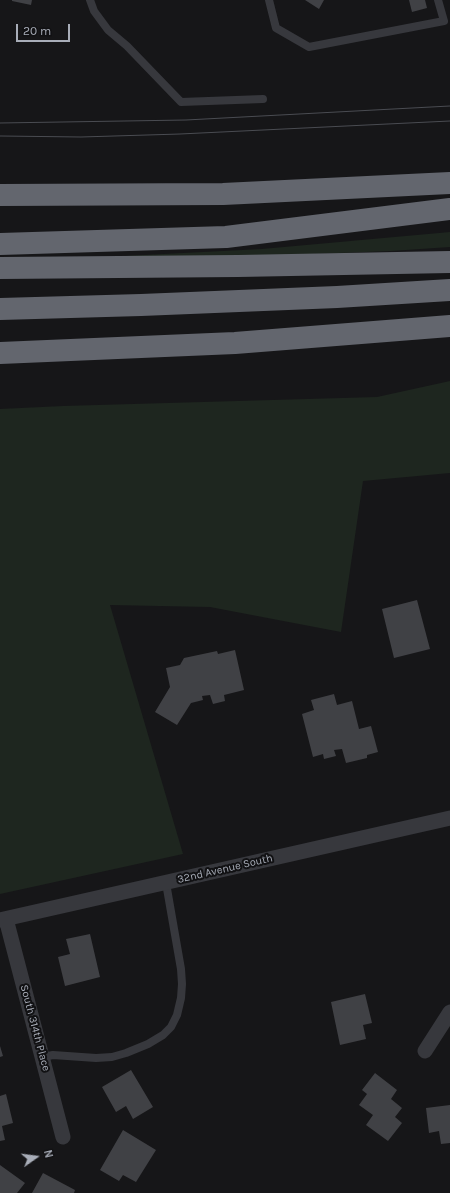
<!DOCTYPE html>
<html>
<head>
<meta charset="utf-8">
<style>
  body { margin:0 }
  #map { position:relative; width:450px; height:1193px; overflow:hidden; background:#161618; font-family:Karla,sans-serif }
  canvas { display:block }
  .north { position:absolute; left:16px; top:1137px; width:40px; height:40px; -webkit-text-stroke:3px #111113; paint-order:stroke; rotate:76deg; font-size:11px; font-weight:700; line-height:16px; text-align:center; color:#a8adb8 }
  .north::after { content:''; display:block; margin:auto; width:14px; height:18px; background:#a8adb8; clip-path:polygon(50% 0,100% 100%,50% 72%,0 100%) }
  .scale { position:absolute; left:16px; top:24px; width:54px; height:18px; box-sizing:border-box; border:2px solid #a8adb8; border-top:0; padding-left:5px; font-size:12px; line-height:14px; white-space:nowrap; color:#a8adb8; -webkit-text-stroke:3px #111113; paint-order:stroke }
</style>
</head>
<body>
<div id="map">
<canvas width="450" height="1193"></canvas>
<div class="north">N</div>
<div class="scale">20 m</div>
</div>
<script>
const ctx = document.querySelector('canvas').getContext('2d');
ctx.lineJoin = 'round';
function fillPath(path, color) { ctx.fillStyle = color; ctx.fill(path, 'evenodd'); }
const shape = rows => new Path2D(rows.map(r => 'M' + r).join(''));
function stroke(path, color, width, dash) { ctx.strokeStyle = color; ctx.lineWidth = width; ctx.lineCap = dash ? 'butt' : 'round'; ctx.setLineDash(dash || []); ctx.stroke(path); }
function label(font, color, halo, rows, align = 'center') {
  ctx.font = font + ' Karla,sans-serif'; ctx.lineWidth = 4; ctx.setLineDash([]); ctx.textBaseline = 'middle'; ctx.strokeStyle = halo; ctx.fillStyle = color; for (const [text, x, y, turn = 0] of rows) {
    ctx.save(); ctx.translate(x, y); ctx.rotate((+turn || 0) * Math.PI / 180); ctx.textAlign = isNaN(turn) ? turn : align; if (halo) ctx.strokeText(text, 0, 0); ctx.fillText(text, 0, 0); ctx.restore();
  }
}
fillPath(shape([
  [450,232,450,247,391,251,262,256,123,259,124,256,262,249],
  [450,381,450,473,363,481,341,632,210,607,110,605,183,854,0,894,0,409,63,406,377,397]
]), '#1e261f');
fillPath(shape([
  [12,0,32,0,31,5,12,1],
  [305,0,324,0,319,9],
  [409,0,425,0,427,8,412,12],
  [417,600,430,649,394,658,382,609],
  [235,650,244,690,224,695,225,701,213,704,210,695,202,696,203,700,191,703,177,725,155,712,170,687,166,668,180,665,184,658,217,651,218,654],
  [334,694,337,705,352,701,359,729,371,726,378,752,367,755,367,758,346,763,342,749,334,750,336,756,324,759,323,754,313,757,302,714,314,710,311,700],
  [90,934,100,977,65,986,58,957,70,954,66,939],
  [365,994,372,1023,363,1025,366,1039,340,1045,331,1002],
  [0,1046,3,1056,0,1057],
  [131,1070,153,1107,133,1119,126,1106,116,1112,102,1087],
  [375,1073,397,1090,391,1099,402,1108,395,1117,402,1123,388,1141,366,1125,373,1115,359,1105,367,1094,362,1090],
  [6,1094,13,1123,2,1126,5,1140,0,1141,0,1096],
  [450,1105,450,1143,441,1144,439,1131,429,1133,426,1108],
  [123,1130,156,1150,136,1182,123,1175,119,1181,100,1170],
  [0,1165,25,1183,17,1193,0,1193],
  [43,1173,75,1190,74,1193,32,1193]
]), '#404145');
stroke(shape([
  [90,0,94,11,108,30,127,46,181,102,263,99],
  [269,0,276,28,309,47,444,21,438,0],
  [43,1057,53,1055,96,1058,112,1057,126,1053,148,1044,163,1035,171,1027,177,1015,181,998,182,984,181,969,166,883]
]), '#37383d', 8);
stroke(shape([
  [6,919,63,1137],
  [0,920,450,818],
  [425,1051,450,1012]
]), '#37383d', 15);
stroke(shape([
  [0,195,223,194,450,183],
  [0,244,226,237,450,209],
  [0,268,238,266,450,262],
  [0,309,141,305,337,297,450,290],
  [0,353,235,343,450,326]
]), '#63666e', 22);
stroke(shape([
  [0,123,186,120,450,106],
  [0,136,81,137,180,134,450,121]
]), '#4a4c52', 1);
label('11px', '#a8adb8', '#111113', [
  ["32nd Avenue South",225,869,-13],
  ["South 314th Place",35,1028,75]
]);
</script>
</body>
</html>
